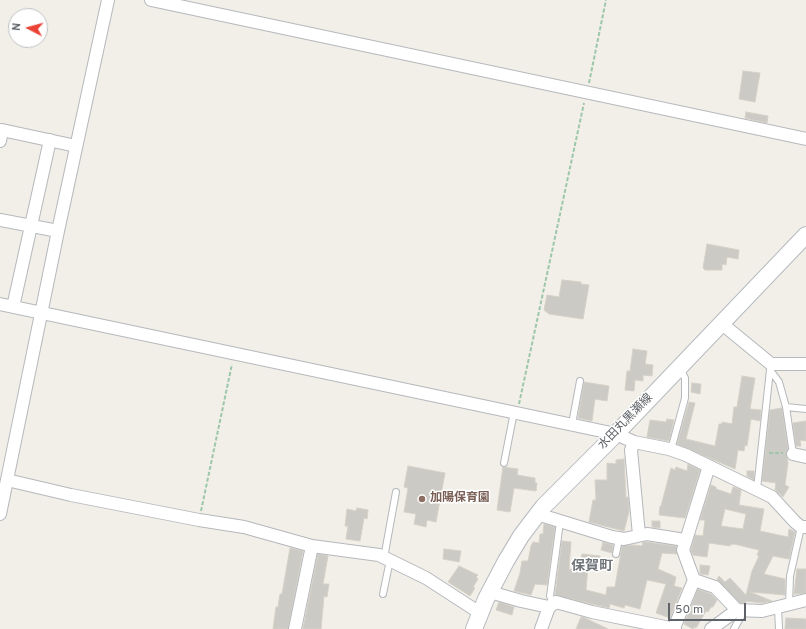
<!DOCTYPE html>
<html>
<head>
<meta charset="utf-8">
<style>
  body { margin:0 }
  #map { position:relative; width:806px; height:629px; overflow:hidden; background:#f1efe8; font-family:Overpass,sans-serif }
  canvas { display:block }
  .north { position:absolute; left:8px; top:8px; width:40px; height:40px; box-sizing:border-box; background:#fff; border:1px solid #bfc1c3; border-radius:50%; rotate:276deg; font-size:11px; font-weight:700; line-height:16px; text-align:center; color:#5f6368 }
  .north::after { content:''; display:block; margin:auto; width:14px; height:18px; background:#ea4335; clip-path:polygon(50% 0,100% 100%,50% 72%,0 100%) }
  .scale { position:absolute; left:668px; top:603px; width:78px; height:18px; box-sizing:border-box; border:2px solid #5f6368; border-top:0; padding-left:5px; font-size:12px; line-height:14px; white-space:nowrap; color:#5f6368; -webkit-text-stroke:3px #fff; paint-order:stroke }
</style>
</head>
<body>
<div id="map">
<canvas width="806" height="629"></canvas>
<div class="north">N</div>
<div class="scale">50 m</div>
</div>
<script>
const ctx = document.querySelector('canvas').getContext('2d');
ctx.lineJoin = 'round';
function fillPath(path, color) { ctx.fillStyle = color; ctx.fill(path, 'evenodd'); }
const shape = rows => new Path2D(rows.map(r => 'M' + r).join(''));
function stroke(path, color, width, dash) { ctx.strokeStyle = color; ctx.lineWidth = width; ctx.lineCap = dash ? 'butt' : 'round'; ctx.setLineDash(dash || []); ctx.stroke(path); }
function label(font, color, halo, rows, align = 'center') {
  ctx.font = font + ' Overpass,"Noto Sans JP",sans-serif'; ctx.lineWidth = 3; ctx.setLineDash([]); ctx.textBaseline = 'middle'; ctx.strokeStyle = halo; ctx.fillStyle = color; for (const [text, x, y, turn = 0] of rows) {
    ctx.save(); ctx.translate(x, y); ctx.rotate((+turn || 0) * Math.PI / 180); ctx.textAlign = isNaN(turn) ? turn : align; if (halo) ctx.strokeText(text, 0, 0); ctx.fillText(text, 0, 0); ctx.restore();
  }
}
const building = shape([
  [743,71,760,73,755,102,739,99,743,71],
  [746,112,768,116,767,123,745,118,746,112],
  [707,244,739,250,738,259,727,257,726,265,722,264,722,270,705,270,703,268,707,244],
  [562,280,581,282,581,284,589,285,583,319,549,314,544,310,547,295,559,297,562,280],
  [633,349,647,351,645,364,653,365,652,376,643,375,643,381,635,380,634,391,625,390,627,371,630,371,633,349],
  [742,376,755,378,750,409,761,410,760,421,751,419,747,446,745,445,744,451,738,450,735,469,677,444,689,402,695,403,686,439,715,446,719,424,722,424,722,422,732,424,734,407,737,407,742,376],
  [584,382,609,386,607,401,595,399,592,421,578,418,584,382],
  [692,383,701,384,700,394,691,392,692,383],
  [782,408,788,449,786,453,788,463,785,485,789,487,783,497,775,490,776,483,762,481,770,410,782,408],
  [667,419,674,420,669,441,647,437,650,420,666,422,667,419],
  [806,421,806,441,800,440,801,446,796,446,793,423,806,421],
  [624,459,626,498,628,497,629,512,624,531,589,522,593,500,596,500,595,480,607,480,607,463,616,464,616,460,624,459],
  [688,464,700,470,685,518,659,515,660,506,661,506,671,468,675,470,676,467,687,471,688,464],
  [408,466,445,473,436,522,427,520,426,527,414,524,416,514,404,512,408,488,404,487,408,466],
  [503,467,518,469,517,475,535,478,535,483,537,483,536,491,514,488,510,512,497,510,503,467],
  [747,471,754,471,754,480,747,476,747,471],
  [711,485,716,487,716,489,731,494,733,487,736,488,741,490,739,505,764,509,760,531,788,537,789,529,795,532,789,559,773,556,764,574,785,579,785,595,750,592,772,601,761,603,746,601,746,603,740,603,717,580,719,576,725,582,730,578,746,595,752,571,759,556,757,555,759,550,734,544,730,545,730,546,709,543,707,557,693,555,691,550,695,535,703,536,705,520,700,520,711,485],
  [725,509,746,514,743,529,721,526,725,509],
  [357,508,368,510,367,519,364,518,360,541,346,539,348,526,345,526,347,509,356,511,357,508],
  [652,521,660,521,660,528,652,527,652,521],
  [544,524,555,527,547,585,535,584,531,595,514,591,520,573,522,561,528,561,531,546,533,542,539,543,540,534,543,534,544,524],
  [562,541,571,542,569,569,578,571,582,554,600,556,599,567,588,566,586,590,606,595,607,587,615,587,622,546,633,545,642,546,643,542,647,542,676,546,677,554,662,553,658,569,676,577,674,586,682,588,670,618,656,613,666,584,647,580,640,609,625,605,624,608,610,604,609,608,555,595,562,541],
  [603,542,613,545,612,553,601,550,603,542],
  [290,548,303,551,288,629,273,629,276,607,278,607,280,594,282,594,290,548],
  [444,549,461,551,459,562,443,559,444,549],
  [318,554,328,556,323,584,329,584,327,597,324,596,321,629,303,629,318,554],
  [700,565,710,566,708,575,700,574,700,565],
  [459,566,478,575,476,577,478,579,473,587,475,588,470,596,448,582,459,566],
  [797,569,806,569,806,593,797,594,794,594,797,569],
  [698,589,711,594,717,600,713,607,711,607,708,612,706,611,696,628,694,627,693,629,684,624,698,589],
  [499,602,514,607,512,615,496,610,499,602],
  [581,617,585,618,608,629,576,629,581,617],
  [786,618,806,619,806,629,785,629,786,618]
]);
fillPath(building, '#cccac5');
stroke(building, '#d6d1c6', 1);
const service = shape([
  [771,368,770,370,779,382,786,407,793,454],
  [786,407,806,409],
  [572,424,580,381],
  [671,450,685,398,685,378,680,369],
  [504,463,514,412],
  [757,489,770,370],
  [616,554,619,539],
  [384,558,396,492],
  [383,594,390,560],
  [553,603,550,596,560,522],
  [789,604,790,576,801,527],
  [778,608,779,629],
  [734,629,744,611]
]);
const minor = shape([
  [151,0,806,139],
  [0,141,2,130,76,146],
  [0,220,58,231],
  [0,304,616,434,634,442,669,449,686,455,772,497,795,522,801,527,806,527],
  [13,307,50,140],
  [721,323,771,364,806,364],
  [634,442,631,450,639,535],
  [793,454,806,457],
  [7,480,71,495,199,520,244,527,312,546,379,555,426,578,480,613],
  [0,514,58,231,108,0],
  [537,514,612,537,624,539,647,534,685,540],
  [694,580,715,587,737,610],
  [490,592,521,601,549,607,556,602,592,612,675,629],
  [674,628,694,580,683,550,709,466],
  [295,629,312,546],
  [541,629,549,607],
  [711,629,737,610,762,611,806,600]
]);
const secondary = shape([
  [474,629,486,599,506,561,521,536,543,507,612,438,806,235]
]);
stroke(service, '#b5b8bc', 8);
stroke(minor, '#b5b8bc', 14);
stroke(secondary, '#b6babf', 18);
stroke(shape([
  [589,83,606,0],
  [519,404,584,103],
  [769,453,783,453],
  [201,511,232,364]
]), '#9cc7a9', 2, [4, 2]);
stroke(service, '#fff', 6);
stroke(minor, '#fff', 12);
stroke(secondary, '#fff', 16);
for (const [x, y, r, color] of [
  [422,499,4,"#8d6e63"]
]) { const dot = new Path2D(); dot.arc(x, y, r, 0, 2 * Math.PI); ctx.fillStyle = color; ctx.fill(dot); stroke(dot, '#fff', 1.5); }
label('12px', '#5f6368', '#fff', [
  ["水田丸黒瀬線",626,422,-46]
]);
label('bold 12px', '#785e54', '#fff', [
  ["加陽保育園",430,499]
], 'left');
label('bold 14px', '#70757a', '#fff', [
  ["保賀町",592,567]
]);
</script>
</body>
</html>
